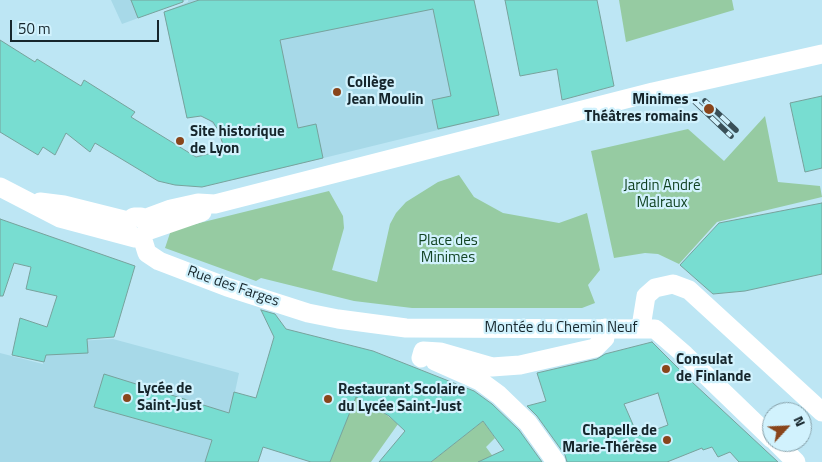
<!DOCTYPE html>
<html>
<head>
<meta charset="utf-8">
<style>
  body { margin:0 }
  #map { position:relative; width:822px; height:462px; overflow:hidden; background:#bde6f4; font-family:"Titillium Web",sans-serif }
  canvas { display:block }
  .north { position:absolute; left:762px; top:402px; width:50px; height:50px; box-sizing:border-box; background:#d1f2fd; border:1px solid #86a0a9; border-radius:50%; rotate:65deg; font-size:14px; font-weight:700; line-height:20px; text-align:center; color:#16262c }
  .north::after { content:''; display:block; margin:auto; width:18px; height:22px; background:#89451b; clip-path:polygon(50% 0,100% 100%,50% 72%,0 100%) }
  .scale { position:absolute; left:10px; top:20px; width:149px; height:22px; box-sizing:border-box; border:2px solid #16262c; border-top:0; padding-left:6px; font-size:15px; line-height:18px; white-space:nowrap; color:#16262c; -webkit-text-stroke:4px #d1f2fd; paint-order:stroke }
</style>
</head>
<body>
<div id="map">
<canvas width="822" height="462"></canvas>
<div class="north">N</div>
<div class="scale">50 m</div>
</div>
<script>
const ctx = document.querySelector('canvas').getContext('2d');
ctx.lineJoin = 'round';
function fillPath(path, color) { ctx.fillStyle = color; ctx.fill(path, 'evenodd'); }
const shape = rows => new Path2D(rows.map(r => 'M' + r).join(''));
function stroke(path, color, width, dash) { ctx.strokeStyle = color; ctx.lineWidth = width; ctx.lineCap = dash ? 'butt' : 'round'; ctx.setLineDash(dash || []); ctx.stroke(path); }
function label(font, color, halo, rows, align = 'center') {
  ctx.font = font + ' "Titillium Web",sans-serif'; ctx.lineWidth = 4.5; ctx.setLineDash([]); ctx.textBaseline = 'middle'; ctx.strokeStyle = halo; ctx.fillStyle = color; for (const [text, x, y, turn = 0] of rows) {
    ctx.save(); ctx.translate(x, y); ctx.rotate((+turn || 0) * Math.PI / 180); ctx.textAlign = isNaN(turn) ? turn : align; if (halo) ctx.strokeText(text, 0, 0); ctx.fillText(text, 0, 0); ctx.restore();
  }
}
fillPath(shape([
  [111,0,187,0,122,24],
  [188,0,474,0,499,115,234,180,223,154,259,146,218,130,208,119,200,116,187,118,178,80,182,79,181,74,176,71,179,65,178,61,174,61,164,12,188,2],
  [50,335,77,341,113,339,239,373,235,392,262,453,258,462,0,462,0,353,43,364]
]), '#a7d9e8');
fillPath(shape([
  [619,0,732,0,734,10,626,42],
  [765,116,778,182,820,186,822,197,717,222,679,264,658,254,645,253,614,258,591,151,688,129,724,161],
  [459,175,474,197,503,213,559,223,587,213,600,270,588,285,595,303,582,308,412,308,354,301,261,278,256,281,165,248,171,230,329,191,343,216,344,228,332,270,377,282,390,224,396,213,406,202,438,182],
  [357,394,364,397,359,402,380,410,398,424,371,462,330,462],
  [483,421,495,438,486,447,497,462,431,462]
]), '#96cba2');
const building = shape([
  [131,0,183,0,183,2,138,18,131,0],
  [199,0,474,0,499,115,438,129,432,100,451,96,433,9,280,40,298,128,316,124,323,158,202,187,175,185,158,181,95,143,90,152,66,133,55,155,43,147,38,155,0,132,0,40,35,62,37,59,81,86,84,80,135,112,131,117,196,157,225,150,218,130,213,122,201,116,187,118,164,12,199,0],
  [505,0,597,0,614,86,562,100,557,69,520,76,505,0],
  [822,96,822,168,805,172,790,103,822,96],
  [822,203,822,274,745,291,713,294,680,265,719,223,822,203],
  [0,219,135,266,114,337,87,339,88,353,46,355,44,362,12,355,20,318,47,327,57,296,26,289,31,267,14,263,3,296,0,296,0,219],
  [261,310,275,314,286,329,373,351,474,391,492,404,519,430,542,462,478,462,504,450,483,421,431,462,379,462,405,431,389,416,356,397,330,462,311,462,263,447,258,462,205,462,212,440,94,407,104,374,229,413,234,392,256,398,274,337,261,310],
  [652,342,692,382,778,462,739,462,730,452,718,457,712,447,703,450,702,448,667,462,567,462,565,455,537,416,527,406,546,401,537,373,597,359,605,354,652,342],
  [658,393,668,425,638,436,624,404,658,393]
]);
fillPath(building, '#78ddd1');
stroke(building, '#77a29c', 1);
stroke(shape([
  [0,187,60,218,135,238,142,237,147,231,148,225,141,217,134,217,128,221,126,228,132,237],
  [40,202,64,205,128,221],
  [144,219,171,209,198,203,215,204,653,92,822,54],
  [147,231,202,212],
  [142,237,147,253,159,261,227,287,308,313,338,319,406,328,655,329,685,355,772,439],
  [641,327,646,296,655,288,673,284,689,290,822,412],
  [421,358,423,351,440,352,492,367,520,365,595,348,605,338,605,328],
  [435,361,480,381,499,395,528,423,556,462],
  [776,442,796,462]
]), '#fff', 19);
const rail = shape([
  [705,101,736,130],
  [695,102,731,136]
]);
stroke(rail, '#3a5058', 5.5);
stroke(rail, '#d1f2fd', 4, [11]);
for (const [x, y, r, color] of [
  [337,92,5,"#89451b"],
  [709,109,6,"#89451b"],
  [180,141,5,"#89451b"],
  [666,369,5,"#89451b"],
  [127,398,5,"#89451b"],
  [328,399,5,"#89451b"],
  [667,440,5,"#89451b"]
]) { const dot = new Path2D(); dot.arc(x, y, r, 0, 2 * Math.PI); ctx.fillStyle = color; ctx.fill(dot); stroke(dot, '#d1f2fd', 2); }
label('bold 15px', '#16262c', '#d1f2fd', [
  ["Collège",347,83],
  ["Jean Moulin",347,100],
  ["Minimes -",698,100,"right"],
  ["Théâtres romains",698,117,"right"],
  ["Site historique",190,132],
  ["de Lyon",190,149],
  ["Consulat",676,360],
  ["de Finlande",676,377],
  ["Lycée de",137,389],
  ["Saint-Just",137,406],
  ["Restaurant Scolaire",338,390],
  ["du Lycée Saint-Just",338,407],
  ["Chapelle de",657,431,"right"],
  ["Marie-Thérèse",657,448,"right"]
], 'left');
label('15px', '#124323', '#d1f2fd', [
  ["Jardin André",662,186],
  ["Malraux",662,203],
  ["Place des",448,241],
  ["Minimes",448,258]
]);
label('15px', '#16262c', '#d1f2fd', [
  ["Rue des Farges",233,287,19],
  ["Montée du Chemin Neuf",561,328]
]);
</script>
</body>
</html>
